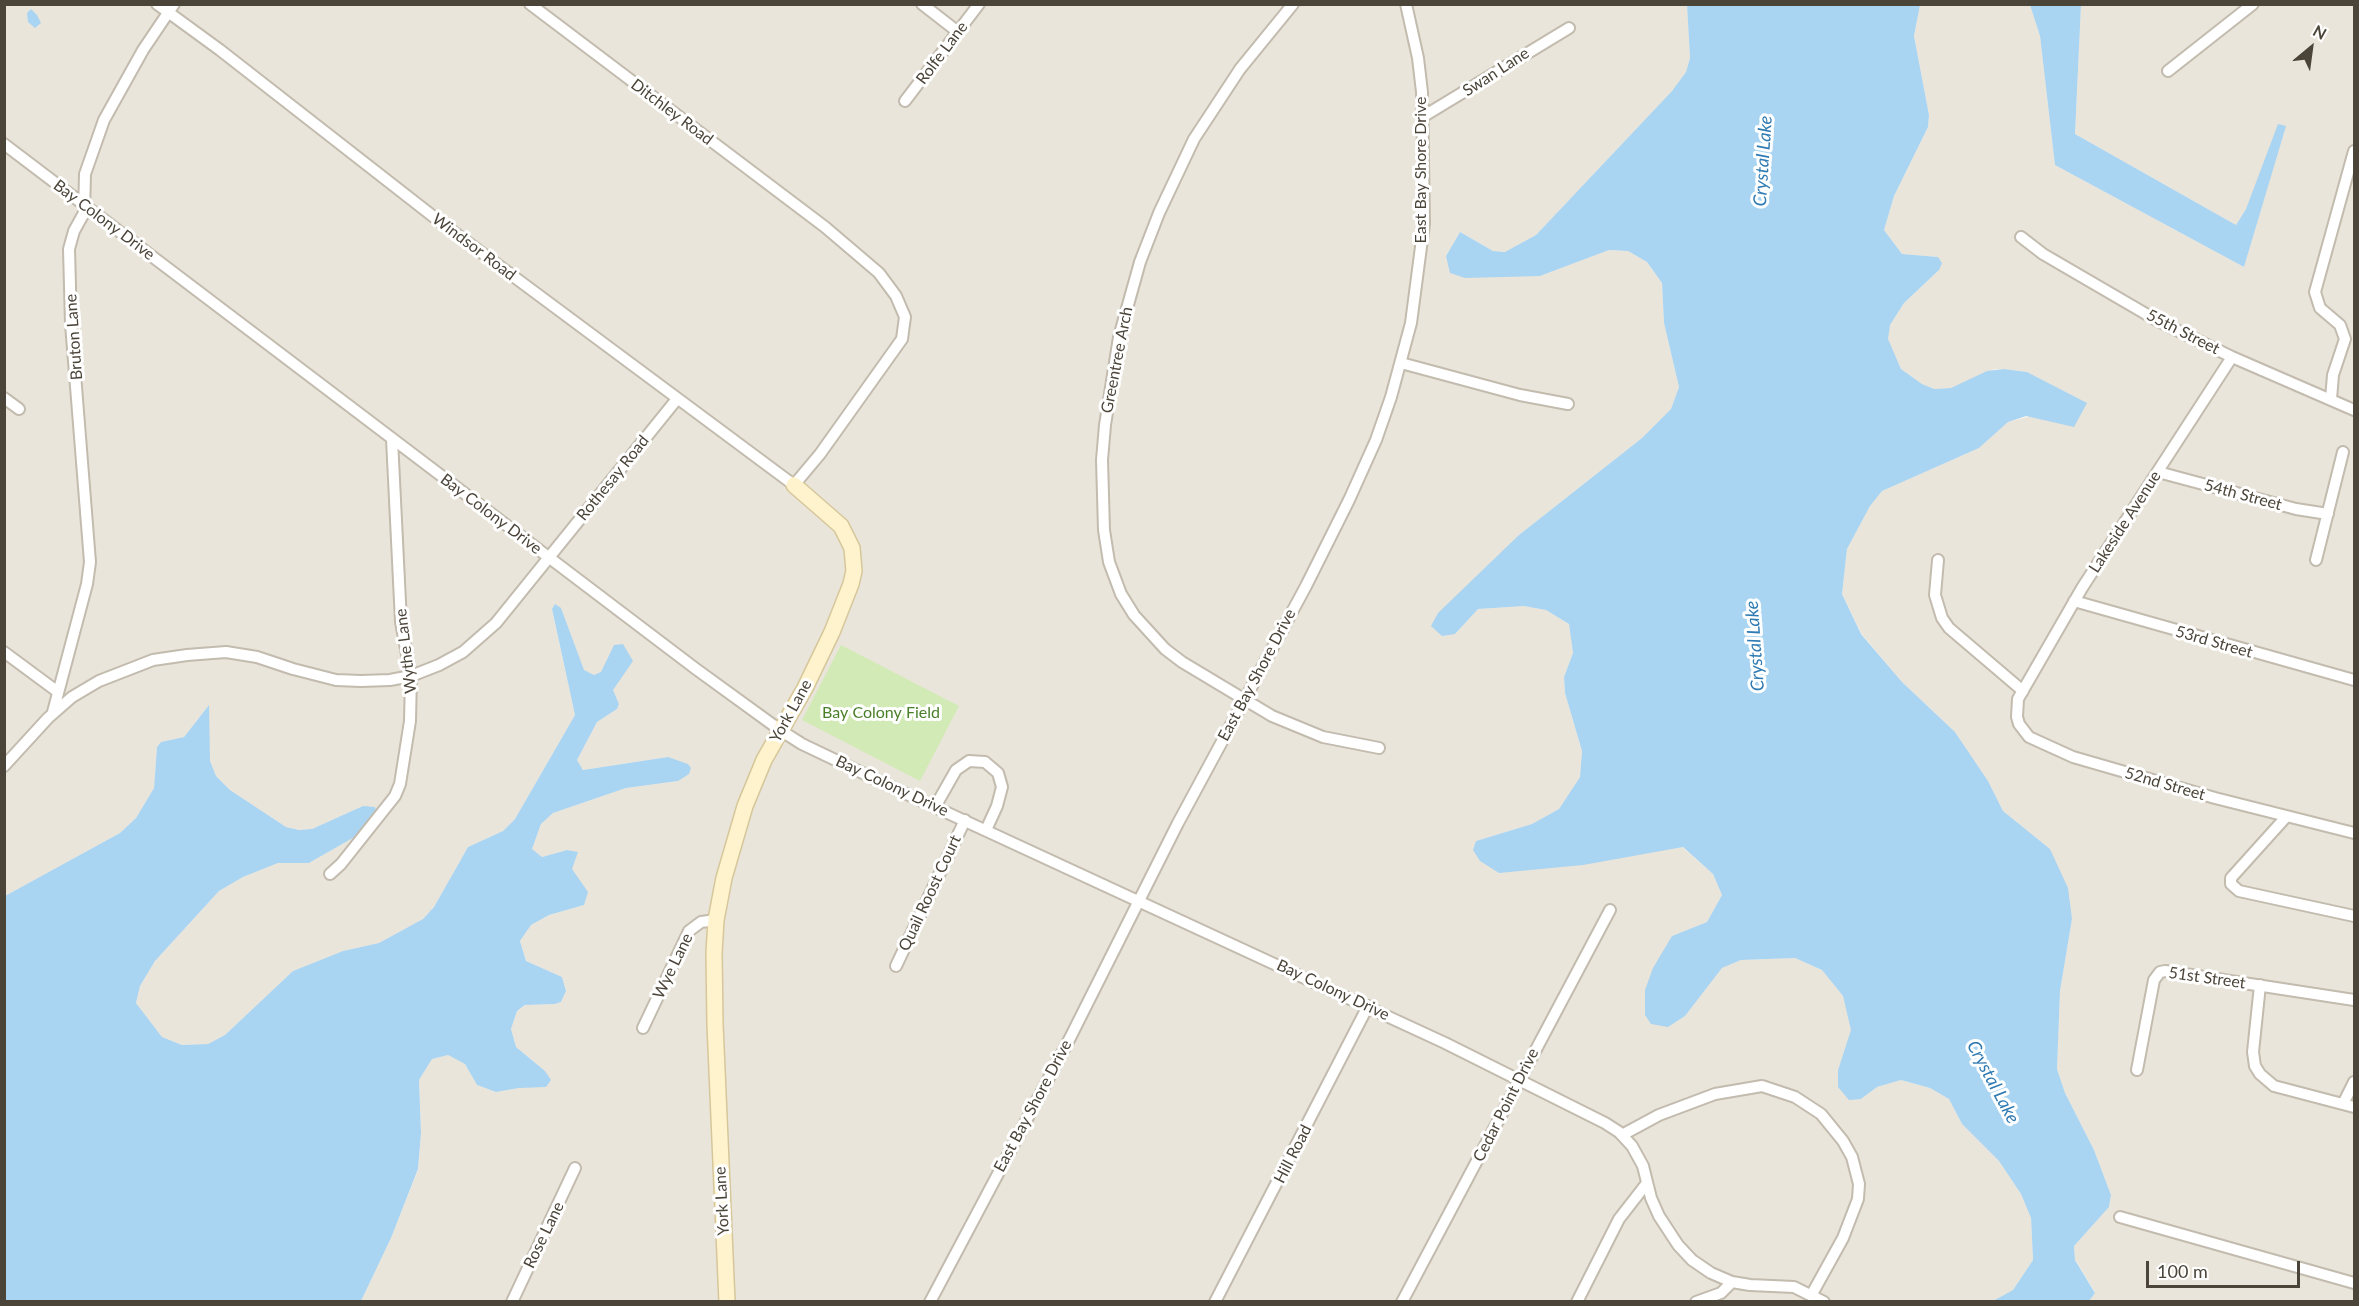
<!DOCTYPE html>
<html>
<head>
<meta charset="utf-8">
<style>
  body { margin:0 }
  #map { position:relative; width:2359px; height:1306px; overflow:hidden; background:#f6f3ec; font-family:Lato,sans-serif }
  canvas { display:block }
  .frame { position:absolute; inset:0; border:6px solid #4b4439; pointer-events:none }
  .north { position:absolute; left:2281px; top:18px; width:60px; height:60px; -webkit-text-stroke:4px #fff; paint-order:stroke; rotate:29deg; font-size:16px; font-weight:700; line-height:24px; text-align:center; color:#4b4439 }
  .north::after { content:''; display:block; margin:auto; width:21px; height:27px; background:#4b4439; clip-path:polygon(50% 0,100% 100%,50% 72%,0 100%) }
  .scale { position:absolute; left:2146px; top:1261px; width:154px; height:27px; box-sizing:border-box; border:3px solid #4b4439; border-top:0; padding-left:8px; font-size:18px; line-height:21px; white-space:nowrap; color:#4b4439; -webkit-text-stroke:4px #fff; paint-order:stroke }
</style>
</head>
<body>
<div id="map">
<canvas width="2359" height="1306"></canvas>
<div class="frame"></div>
<div class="north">N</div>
<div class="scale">100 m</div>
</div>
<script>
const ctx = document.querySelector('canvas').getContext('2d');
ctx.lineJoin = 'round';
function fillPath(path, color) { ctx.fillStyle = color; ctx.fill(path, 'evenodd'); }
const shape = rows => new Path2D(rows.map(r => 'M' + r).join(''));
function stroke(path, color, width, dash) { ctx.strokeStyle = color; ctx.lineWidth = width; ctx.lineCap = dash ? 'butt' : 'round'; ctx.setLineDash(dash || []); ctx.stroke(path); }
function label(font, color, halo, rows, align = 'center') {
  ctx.font = font + ' Lato,sans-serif'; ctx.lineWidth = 6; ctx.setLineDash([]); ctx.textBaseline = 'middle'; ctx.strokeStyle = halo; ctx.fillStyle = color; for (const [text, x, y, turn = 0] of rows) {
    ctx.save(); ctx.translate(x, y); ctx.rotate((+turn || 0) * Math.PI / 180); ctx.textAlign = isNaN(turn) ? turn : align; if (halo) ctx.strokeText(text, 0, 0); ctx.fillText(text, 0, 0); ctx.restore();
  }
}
fillPath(shape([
  [5,5,1687,5,1690,58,1686,72,1672,91,1536,235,1506,252,1493,251,1460,232,1446,256,1540,276,1609,250,1628,251,1647,262,1662,283,1664,323,1679,387,1671,409,1642,438,1519,535,1455,634,1478,609,1524,606,1546,610,1569,624,1573,653,1564,677,1565,693,1582,751,1580,777,1559,809,1532,824,1476,841,1646,852,1682,847,1713,874,1722,895,1707,922,1672,936,1668,1027,1685,1016,1722,968,1741,960,1795,958,1822,970,1843,996,1852,1030,1838,1070,1861,1099,1877,1087,1901,1080,1930,1088,1949,1099,1962,1124,1999,1161,2021,1194,2031,1218,2033,1260,2013,1290,1992,1302,361,1301,391,1238,418,1170,421,1133,419,1080,432,1059,448,1055,465,1064,477,1085,496,1092,519,1088,545,1071,516,1047,511,1029,517,1011,526,1005,555,1004,561,1002,566,991,562,977,526,961,520,941,531,925,549,915,584,905,571,869,577,852,567,850,542,857,532,849,541,824,553,813,626,788,678,781,668,757,583,770,577,760,597,722,617,709,619,704,613,690,601,672,594,675,583,670,561,608,552,610,575,715,515,819,503,831,468,847,434,907,423,919,379,943,343,951,293,971,225,1035,208,1044,182,1045,162,1037,136,1003,140,986,155,961,219,891,243,877,278,863,309,863,365,831,363,806,312,829,299,830,286,827,230,790,216,776,210,761,208,706,184,737,161,742,157,747,154,788,136,818,120,833,5,896],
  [1920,5,2030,5,2040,36,2055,165,2244,267,2285,126,2246,209,2236,225,2075,134,2081,5,2354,5,2354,1301,2089,1301,2095,1292,2075,1259,2074,1246,2109,1207,2111,1195,2094,1150,2065,1093,2057,1069,2060,991,2072,919,2050,849,2003,811,1988,781,1955,732,1902,682,1861,633,1842,594,1847,549,1870,506,1882,491,1979,448,2008,422,2086,403,2027,372,2004,369,1995,369,1951,388,1934,389,1922,384,1901,369,1887,338,1890,325,1904,303,1939,270,1938,257,1902,254,1884,230,1894,196,1928,127,1929,115,1914,36]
]), '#eae5da');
fillPath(shape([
  [841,645,959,706,920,781,802,720]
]), '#d2eab5');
fillPath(shape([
  [1687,5,1920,5,1914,36,1929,115,1928,127,1894,196,1884,230,1902,254,1938,257,1942,263,1939,270,1904,303,1890,325,1888,339,1901,369,1922,384,1934,389,1951,388,1987,371,2004,369,2027,372,2087,403,2074,427,2026,416,2008,422,1979,448,1882,491,1870,506,1847,549,1842,594,1861,634,1902,682,1955,732,1988,781,2003,811,2050,849,2068,888,2072,919,2060,991,2057,1069,2065,1093,2094,1150,2111,1195,2109,1207,2074,1246,2075,1260,2095,1293,2089,1301,1993,1301,2013,1290,2033,1260,2031,1218,2021,1194,1999,1161,1962,1124,1949,1099,1930,1088,1901,1080,1877,1087,1861,1099,1849,1100,1838,1087,1838,1070,1851,1030,1843,996,1822,970,1795,958,1741,960,1722,968,1685,1016,1668,1027,1651,1024,1645,1015,1645,990,1653,968,1672,936,1707,922,1722,895,1713,874,1683,847,1583,865,1499,873,1480,861,1473,850,1476,841,1532,824,1559,809,1580,777,1582,751,1565,693,1564,677,1573,653,1569,624,1546,610,1524,606,1478,609,1455,634,1442,636,1431,626,1438,613,1519,535,1642,438,1671,409,1679,387,1664,323,1662,283,1647,262,1628,251,1609,250,1540,276,1465,278,1450,273,1446,256,1460,232,1493,251,1505,252,1536,235,1672,91,1686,72,1690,58],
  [2030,5,2081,5,2075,134,2236,225,2246,209,2278,124,2286,126,2244,267,2055,165,2040,36],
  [31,9,37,15,41,23,35,28,28,22,27,13],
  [555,604,561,608,584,670,594,675,601,672,614,645,623,644,633,661,613,690,619,704,617,709,597,722,577,760,583,770,668,757,688,764,691,768,689,774,678,781,626,788,553,813,541,824,532,849,542,857,567,850,578,852,572,869,588,892,584,905,549,915,531,925,520,941,526,961,562,977,566,991,561,1002,555,1004,525,1005,517,1011,511,1029,516,1047,545,1071,551,1080,546,1087,519,1088,496,1092,477,1085,465,1064,448,1055,432,1059,419,1080,421,1133,418,1169,391,1238,361,1301,5,1302,5,896,120,833,136,818,154,788,157,747,161,742,184,737,209,705,210,761,216,776,230,790,286,827,299,830,312,829,363,806,375,807,377,815,365,831,309,863,278,863,243,877,219,891,155,961,140,986,136,1003,162,1037,182,1045,208,1044,225,1035,293,971,343,951,379,943,423,919,434,907,468,847,503,831,515,819,575,715,552,609]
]), '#a9d4f2');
const street = shape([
  [157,4,220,50,439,221,794,485,820,454,902,339,905,317,896,296,879,273,825,227,530,4],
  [922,4,958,32],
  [1293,4,1240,69,1194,139,1159,213,1140,262,1119,337,1105,425,1102,460,1104,530,1109,562,1121,594,1134,615,1165,649,1182,662,1272,716,1323,737,1379,748],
  [2168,71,2253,4],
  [905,101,979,4],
  [1424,116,1569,28],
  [4,144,696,669,780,730,802,744,898,790,1445,1043,1605,1123,1619,1132,1632,1146,1643,1166,1651,1198,1659,1216,1678,1245,1692,1260,1711,1273,1732,1282,1750,1285,1794,1287,1824,1302],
  [2021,237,2043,254,2158,321,2232,357,2354,410],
  [2232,357,2082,588,2018,699,2017,717,2019,724,2029,737,2073,757,2215,798,2354,833],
  [1401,363,1520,395,1568,404],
  [4,398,19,409],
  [2331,399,2333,375,2345,339,2340,325,2320,308,2315,292,2354,151],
  [2158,472,2296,509,2328,514],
  [1938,560,1935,595,1942,618,1949,628,2023,691],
  [2316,560,2343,452],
  [2074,601,2354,680],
  [4,652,58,692],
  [53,712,87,584,90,562,71,324,69,249,74,231,84,213,85,174,104,120,143,50,174,4],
  [4,766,48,718,72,697,99,681,153,660,187,655,226,652,257,657,293,669,336,680,361,681,390,680,411,676,439,665,463,652,496,623,677,399],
  [935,807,956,770,969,761,985,762,998,773,1002,787,997,806,986,830],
  [2286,817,2231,878,2231,884,2239,891,2354,916],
  [330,874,341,864,395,796,400,784,410,721,411,676,401,622,392,439],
  [896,966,965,820],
  [2260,985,2253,1052,2255,1066,2260,1074,2274,1086,2354,1107],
  [643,1028,689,931,701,922,716,920],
  [2137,1070,2154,980,2160,972,2165,971,2354,1000],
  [2343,1104,2354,1082],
  [1622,1135,1659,1115,1715,1094,1762,1086,1795,1097,1821,1114,1843,1141,1852,1157,1859,1184,1858,1199,1843,1238,1812,1294],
  [2120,1217,2354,1283],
  [512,1302,575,1168],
  [930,1302,1070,1038,1178,823,1306,586,1349,500,1376,440,1391,397,1411,323,1424,224,1422,92,1418,58,1406,4],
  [1215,1302,1368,1006],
  [1402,1302,1610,910],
  [1577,1302,1619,1219,1647,1183],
  [1696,1302,1721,1293,1732,1282]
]);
const secondary = shape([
  [727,1302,715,1024,714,953,716,920,724,878,745,806,764,760,805,688,832,632,851,584,854,571,852,548,841,526,794,485]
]);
stroke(street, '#c2bbae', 14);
stroke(secondary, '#d6c79b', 18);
stroke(street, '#fff', 10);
stroke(secondary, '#fff3cd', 15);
label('16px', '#4b4439', '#fff', [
  ["Rolfe Lane",942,53,-53],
  ["Swan Lane",1496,72,-33],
  ["Ditchley Road",672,112,37],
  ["East Bay Shore Drive",1421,170,-90],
  ["Bay Colony Drive",104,220,37],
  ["Windsor Road",474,247,37],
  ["55th Street",2183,332,27],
  ["Bruton Lane",74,337,-94],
  ["Greentree Arch",1117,360,-79],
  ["Rothesay Road",613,478,-51],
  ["54th Street",2243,495,15],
  ["Bay Colony Drive",491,514,37],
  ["Lakeside Avenue",2125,522,-57],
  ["53rd Street",2214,642,16],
  ["Wythe Lane",406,651,-97],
  ["East Bay Shore Drive",1257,675,-62],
  ["York Lane",791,711,-61],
  ["52nd Street",2165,784,16],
  ["Bay Colony Drive",892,786,25],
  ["Quail Roost Court",930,893,-65],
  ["Wye Lane",673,966,-64],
  ["51st Street",2207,978,8],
  ["Bay Colony Drive",1333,990,25],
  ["Cedar Point Drive",1506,1105,-63],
  ["East Bay Shore Drive",1033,1106,-62],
  ["Hill Road",1293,1154,-63],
  ["York Lane",722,1201,-93],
  ["Rose Lane",544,1235,-64]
]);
label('16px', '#4a7f2a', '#fff', [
  ["Bay Colony Field",881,713]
]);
label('italic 18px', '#2e7ab2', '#fff', [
  ["Crystal Lake",1763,161,-86],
  ["Crystal Lake",1755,646,-94],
  ["Crystal Lake",1993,1082,62]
]);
</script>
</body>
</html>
